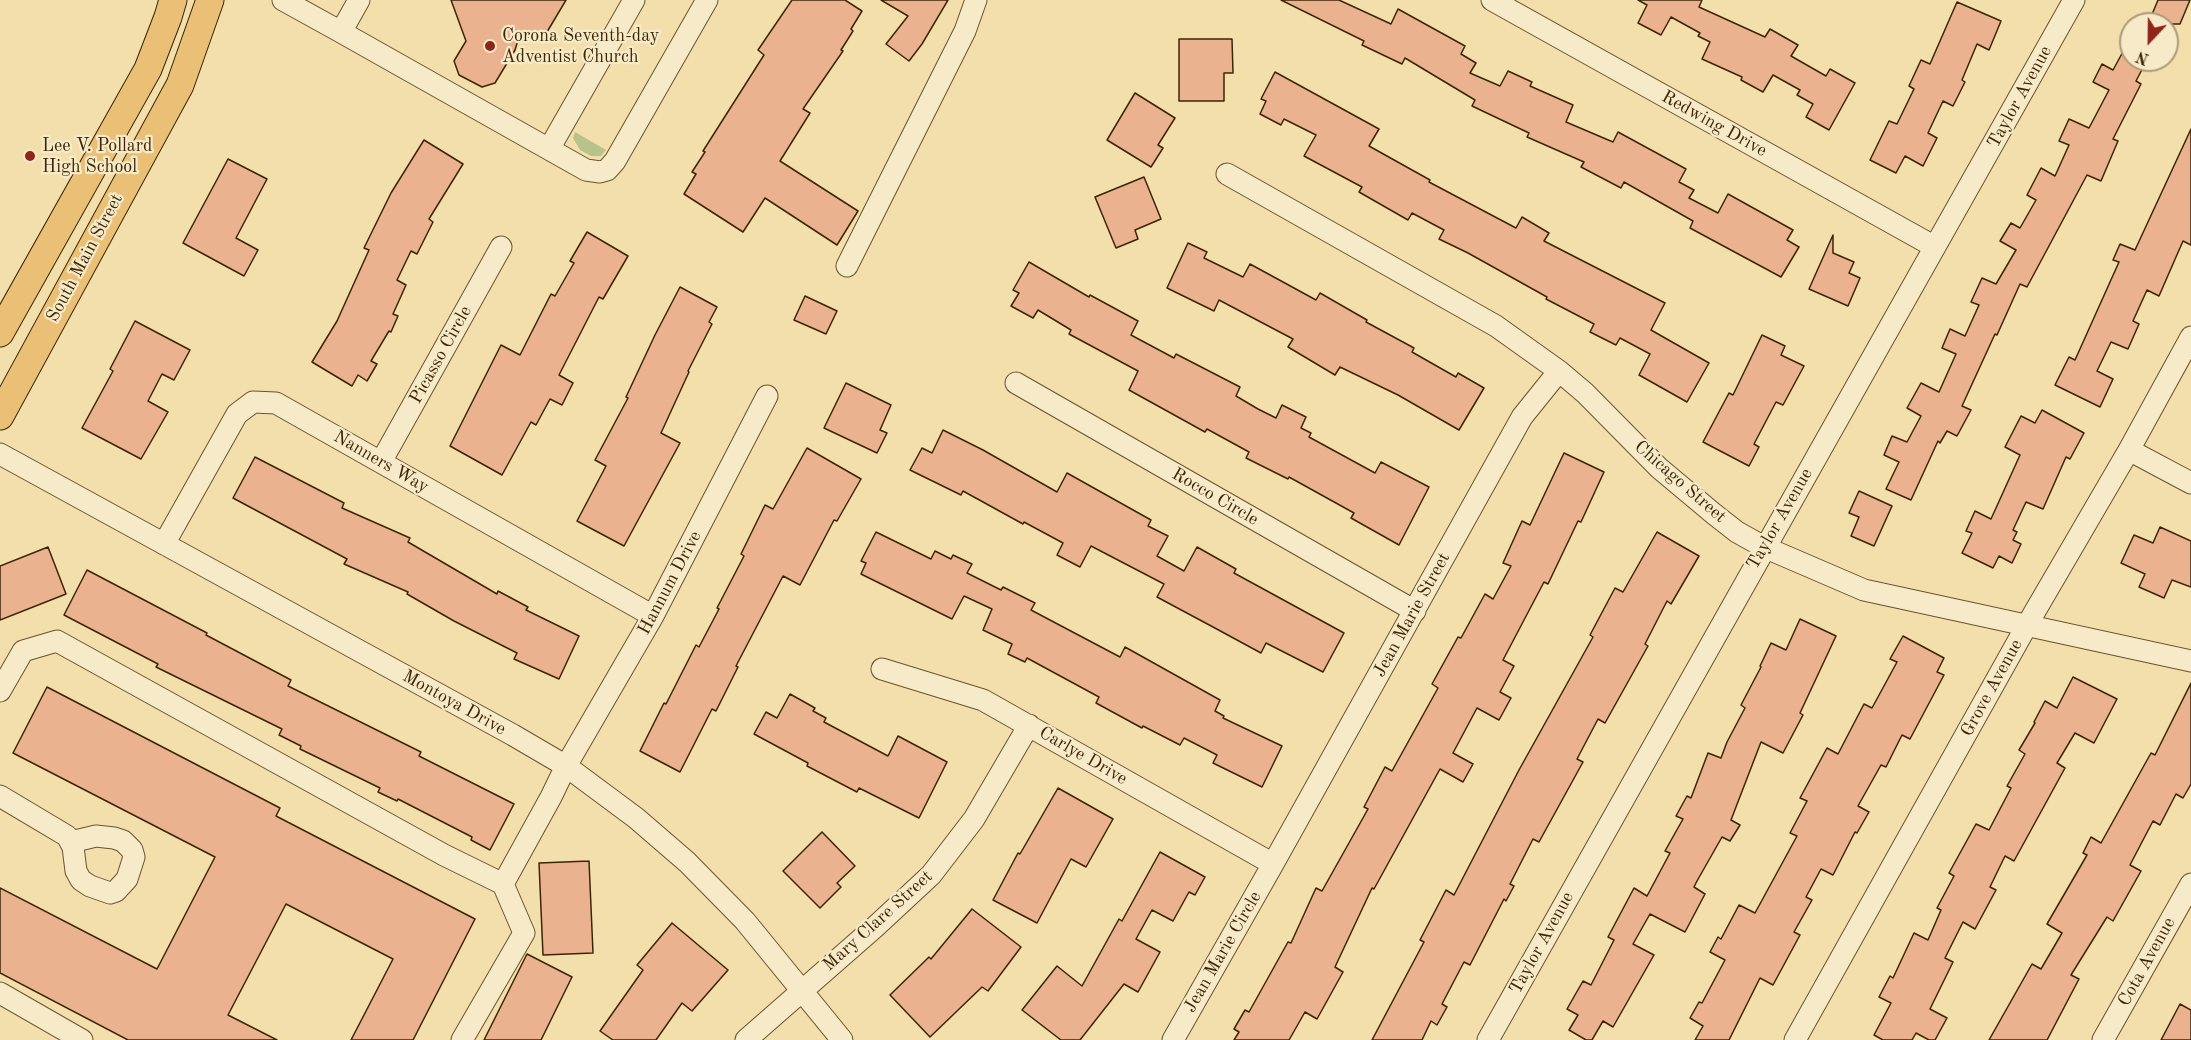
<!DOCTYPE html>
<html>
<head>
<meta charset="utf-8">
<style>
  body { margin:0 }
  #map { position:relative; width:2191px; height:1040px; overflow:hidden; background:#f2dfac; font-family:"Old Standard TT",serif }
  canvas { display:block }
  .north { position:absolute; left:2119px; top:12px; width:60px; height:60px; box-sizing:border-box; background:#f7eac9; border:2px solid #ac9b79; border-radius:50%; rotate:202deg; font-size:16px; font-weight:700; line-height:24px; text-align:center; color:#3c2502 }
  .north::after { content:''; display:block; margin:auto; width:21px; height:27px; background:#8f2418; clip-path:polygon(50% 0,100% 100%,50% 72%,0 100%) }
</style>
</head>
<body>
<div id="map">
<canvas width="2191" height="1040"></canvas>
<div class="north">N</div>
</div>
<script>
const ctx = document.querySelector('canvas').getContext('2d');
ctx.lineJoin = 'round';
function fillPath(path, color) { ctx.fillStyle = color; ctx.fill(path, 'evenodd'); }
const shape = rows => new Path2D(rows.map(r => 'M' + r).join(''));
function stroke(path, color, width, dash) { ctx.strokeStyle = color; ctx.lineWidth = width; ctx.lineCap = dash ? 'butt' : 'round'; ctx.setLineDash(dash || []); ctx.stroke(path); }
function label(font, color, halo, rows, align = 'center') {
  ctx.font = font + ' "Old Standard TT",serif'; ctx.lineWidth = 4.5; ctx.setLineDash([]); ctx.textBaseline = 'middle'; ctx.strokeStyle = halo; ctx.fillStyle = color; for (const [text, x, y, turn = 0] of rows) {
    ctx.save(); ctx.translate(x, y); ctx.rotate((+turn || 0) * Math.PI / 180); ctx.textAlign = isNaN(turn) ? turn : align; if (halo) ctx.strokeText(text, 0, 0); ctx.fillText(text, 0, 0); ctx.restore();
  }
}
fillPath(shape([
  [575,132,606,150,601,156,591,156,580,150,573,138]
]), '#b8c28b');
const building = shape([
  [451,0,566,0,547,32,518,40,515,50,495,83,482,87,459,75,454,61,466,41,451,0],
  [792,0,845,0,862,11,851,29,853,31,841,50,843,51,803,109,810,113,780,161,858,211,837,245,765,198,743,232,684,194,696,174,692,172,705,152,703,151,764,55,758,50,792,0],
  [881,0,948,0,922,44,909,61,886,44,908,16,881,0],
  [1281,0,1339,0,1391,24,1398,9,1465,46,1461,54,1476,63,1470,73,1500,86,1508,71,1532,82,1530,86,1573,105,1566,122,1613,142,1618,132,1686,169,1679,182,1694,190,1689,198,1718,213,1728,194,1793,230,1787,240,1799,247,1781,277,1690,228,1693,221,1624,182,1621,188,1581,167,1584,162,1527,137,1529,133,1472,106,1475,100,1405,58,1402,64,1362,45,1364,41,1281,0],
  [1638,0,1702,0,1699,7,1765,37,1770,29,1798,45,1791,56,1826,76,1830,69,1855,83,1829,130,1806,117,1813,104,1797,95,1800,90,1773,75,1763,92,1741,80,1742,77,1702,59,1710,42,1698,36,1700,33,1671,17,1661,35,1638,23,1647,5,1638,0],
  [2158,0,2190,0,2180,24,2148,24,2158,0],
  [1957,2,2001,21,1989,50,1977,44,1962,80,1965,82,1953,106,1943,101,1928,133,1937,138,1923,166,1905,156,1896,173,1870,160,1889,121,1897,124,1914,89,1909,86,1921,60,1930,64,1957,2],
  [2131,37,2131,60,2147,60,2136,81,2141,84,2113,139,2118,141,2101,181,2087,175,2027,287,2020,284,1997,335,1995,334,1962,406,1971,410,1957,436,1947,431,1940,443,1938,441,1911,500,1886,489,1899,462,1884,455,1892,436,1907,442,1921,416,1907,408,1921,383,1939,392,1956,354,1942,348,1950,329,1965,336,1979,305,1971,302,1982,278,1996,284,2016,250,2000,241,2011,223,2020,228,2036,200,2027,195,2041,168,2055,176,2069,145,2059,141,2069,119,2089,128,2109,90,2093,82,2102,64,2113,70,2131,37],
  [1179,39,1232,39,1233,73,1224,73,1224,101,1179,101,1179,39],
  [1275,72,1379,129,1369,146,1430,180,1429,182,1516,228,1522,217,1549,233,1544,241,1665,303,1651,330,1709,363,1687,402,1639,375,1650,354,1620,338,1616,345,1590,332,1594,324,1546,299,1547,297,1468,253,1439,239,1444,230,1412,213,1408,220,1359,192,1362,187,1304,156,1316,135,1284,119,1281,125,1260,114,1266,101,1261,99,1275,72],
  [1135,93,1175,118,1158,145,1163,148,1151,167,1107,140,1135,93],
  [2191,129,2191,245,2183,241,2159,296,2147,290,2133,321,2139,324,2128,349,2111,342,2097,371,2113,379,2100,407,2055,385,2069,357,2075,360,2119,262,2113,260,2120,244,2135,250,2191,129],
  [424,140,463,164,429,219,433,222,417,254,411,251,397,280,406,285,393,314,398,316,391,332,389,331,371,361,377,364,367,381,358,375,352,386,312,362,337,321,369,250,364,248,391,193,424,140],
  [228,159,267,179,236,238,258,250,244,276,183,243,228,159],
  [1144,177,1161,219,1135,230,1138,239,1116,248,1095,197,1144,177],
  [587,232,628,256,603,299,599,297,559,375,573,383,562,405,550,399,536,425,531,422,502,475,450,446,501,345,520,355,551,294,555,296,574,263,570,261,587,232],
  [1833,235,1833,253,1854,262,1849,273,1860,278,1848,306,1809,289,1833,235],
  [1188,243,1207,252,1204,258,1243,277,1250,264,1316,300,1320,293,1367,320,1366,322,1414,348,1412,352,1456,377,1458,373,1484,388,1459,430,1398,395,1340,367,1335,375,1288,347,1293,339,1219,300,1214,311,1167,288,1188,243],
  [1029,262,1089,297,1090,295,1138,321,1131,335,1174,358,1176,354,1240,387,1236,396,1258,409,1276,418,1282,405,1306,417,1301,428,1311,433,1309,437,1375,473,1381,462,1429,487,1399,545,1351,518,1354,513,1289,477,1288,479,1246,458,1249,452,1207,429,1205,432,1129,390,1138,371,1069,334,1071,330,1038,310,1033,318,1011,306,1019,293,1013,290,1029,262],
  [680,287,717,307,709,322,712,324,688,371,689,372,661,433,680,443,624,546,577,521,606,466,595,460,628,398,626,397,655,335,680,287],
  [805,296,837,311,826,334,794,320,805,296],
  [135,321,190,350,174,380,162,374,148,401,168,412,141,459,82,428,113,371,110,369,135,321],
  [1762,335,1785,346,1781,355,1804,366,1783,405,1776,402,1754,444,1759,447,1749,466,1703,442,1729,393,1733,395,1762,335],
  [846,383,891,405,880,430,887,433,877,453,824,428,846,383],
  [2042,410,2084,433,2070,459,2066,457,2043,509,2026,502,2013,530,2017,532,2013,540,2021,544,2012,563,1999,556,1993,568,1962,553,1972,533,1966,531,1975,511,1991,519,2020,455,2005,447,2021,416,2035,423,2042,410],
  [943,430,983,450,1057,492,1067,473,1151,520,1148,526,1168,536,1157,556,1184,571,1197,547,1236,569,1234,573,1344,633,1323,672,1266,643,1261,653,1213,627,1157,597,1164,584,1091,546,1080,567,1057,555,1063,543,1024,522,1023,524,963,491,961,495,910,470,922,448,932,453,943,430],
  [807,448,861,479,837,521,834,520,800,585,783,576,736,666,738,667,716,711,712,709,680,772,640,751,664,703,666,704,696,645,699,647,719,609,717,608,744,556,741,554,765,505,773,509,807,448],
  [1564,453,1604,472,1581,522,1578,521,1548,584,1544,582,1503,660,1514,666,1500,692,1511,698,1499,720,1477,708,1453,753,1473,764,1463,782,1440,769,1374,889,1372,888,1335,967,1343,972,1317,1019,1305,1012,1289,1040,1234,1040,1239,1032,1234,1029,1245,1010,1249,1012,1288,942,1291,943,1316,888,1322,891,1368,809,1364,807,1385,767,1392,771,1438,688,1432,684,1458,637,1461,638,1485,594,1493,599,1511,566,1503,563,1522,521,1530,525,1564,453],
  [255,457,344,503,342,508,410,538,408,542,497,594,498,591,528,607,526,610,579,636,559,679,514,659,517,653,454,621,407,594,408,592,344,564,347,559,233,498,255,457],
  [1859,491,1892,506,1874,546,1851,536,1859,517,1849,513,1859,491],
  [2160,527,2191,541,2191,587,2172,580,2164,598,2139,587,2145,574,2121,563,2134,535,2153,543,2160,527],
  [876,532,931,559,935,551,951,559,953,555,972,564,967,573,1001,590,1003,587,1035,603,1031,610,1120,657,1125,647,1220,700,1215,711,1224,716,1223,718,1282,746,1262,787,1213,763,1217,755,1184,738,1180,745,1143,726,1142,728,1096,703,1099,697,1027,658,1025,662,1008,654,1012,644,983,630,992,609,964,596,952,619,861,574,866,563,861,561,876,532],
  [1657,532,1699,556,1671,604,1667,601,1645,644,1648,646,1605,723,1598,719,1577,759,1583,762,1539,842,1533,839,1510,884,1514,886,1506,901,1504,899,1470,965,1464,962,1442,1004,1447,1007,1437,1025,1431,1021,1422,1040,1372,1040,1424,942,1420,940,1446,890,1454,895,1519,770,1593,637,1590,635,1615,588,1623,592,1657,532],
  [48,547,66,594,0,620,0,566,48,547],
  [87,570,207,633,206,635,291,680,288,686,421,752,419,756,514,804,490,850,471,840,472,837,398,799,397,801,378,792,380,788,300,749,301,746,279,735,282,729,156,667,158,664,64,615,87,570],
  [1800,619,1836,636,1800,713,1803,715,1783,753,1761,742,1731,820,1740,825,1730,841,1722,837,1697,881,1694,887,1705,894,1685,932,1650,914,1633,944,1654,955,1613,1027,1603,1021,1592,1040,1586,1040,1569,1030,1578,1015,1567,1009,1583,981,1591,985,1614,940,1608,937,1634,888,1647,896,1670,853,1665,851,1683,819,1676,816,1687,796,1691,798,1708,753,1721,758,1727,742,1745,708,1741,705,1761,667,1760,666,1771,643,1786,650,1800,619],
  [1903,636,1944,658,1937,672,1944,675,1910,739,1902,735,1886,767,1881,765,1858,806,1869,812,1857,833,1855,832,1833,875,1821,869,1806,897,1812,900,1794,932,1800,935,1773,985,1760,978,1729,1040,1695,1040,1703,1026,1690,1018,1699,1002,1702,1003,1725,960,1710,952,1718,937,1721,939,1739,905,1755,913,1797,836,1790,833,1807,801,1800,798,1827,748,1838,754,1864,704,1872,708,1897,662,1890,659,1903,636],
  [2073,677,2117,699,2094,743,2075,733,2057,763,2065,768,2014,861,2005,856,1990,887,1996,890,1975,929,1963,922,1945,958,1953,962,1930,1009,1947,1018,1935,1040,1929,1040,1916,1033,1912,1040,1883,1040,1874,1035,1891,1003,1879,997,1890,976,1893,978,1914,933,1928,940,1941,910,1937,908,1954,876,1949,873,1976,824,1989,830,2011,788,2007,786,2025,754,2019,750,2035,723,2034,722,2045,701,2057,708,2073,677],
  [2191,683,2191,784,2183,798,2176,794,2160,825,2153,821,2130,865,2141,871,2113,921,2107,917,2071,975,2079,979,2047,1040,1989,1040,2032,964,2041,969,2062,933,2047,924,2087,855,2083,853,2091,837,2101,843,2151,753,2155,755,2191,683],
  [47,687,280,808,276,816,475,919,413,1040,351,1040,393,959,286,904,228,1015,277,1040,128,1040,0,973,0,888,157,969,215,857,13,753,47,687],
  [790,694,815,708,813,711,826,718,824,722,888,756,898,736,947,762,919,818,859,788,857,792,807,766,808,763,754,734,766,712,777,718,790,694],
  [1058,788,1113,819,1086,867,1071,859,1037,923,993,900,1018,853,1020,854,1058,788],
  [822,832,855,866,837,883,841,887,820,908,783,871,822,832],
  [1160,852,1205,877,1195,895,1189,892,1173,921,1152,910,1136,939,1160,952,1138,992,1124,984,1080,1040,1061,1040,1022,1010,1057,966,1082,986,1119,919,1122,921,1160,852],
  [589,861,593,953,543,955,539,863,589,861],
  [972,909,1021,947,988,991,982,987,930,1037,890,995,929,957,931,959,972,909],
  [672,923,728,970,692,1011,682,1003,656,1040,613,1040,600,1031,643,970,637,965,672,923],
  [527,954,572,977,541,1040,484,1040,527,954],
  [2180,1004,2191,1010,2191,1040,2161,1040,2180,1004]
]);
fillPath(building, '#ebb290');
stroke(building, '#3c2502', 1.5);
const minor = shape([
  [283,0,341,32],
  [359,0,341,32,586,170,600,172,607,170,615,161,707,0],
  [1492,0,1935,247],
  [549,149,634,0],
  [1227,174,1496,326,1559,371,1585,393,1659,468,1714,514,1737,532,1764,547,1864,590,2191,661],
  [847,266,965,31,976,0],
  [1016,383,1415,611],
  [2129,450,2191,483],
  [0,454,513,735,566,766,636,818,687,862,745,921,842,1040],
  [381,462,501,247],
  [164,544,237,414,253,402,276,403,653,616],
  [882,669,983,700,1273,864],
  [0,691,23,651,57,641,444,855,503,884,524,933,462,1040],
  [0,796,67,836,73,847,76,871,81,880,90,886,110,893,116,891,127,879,134,857,132,850,123,841,114,838,96,836,71,842],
  [503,884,551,797,566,766,653,616,767,396],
  [0,993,82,1040],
  [746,1040,875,927,931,875,974,819,1029,725],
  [1173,1040,1273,864,1522,417,1559,371],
  [1488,1040,2074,0],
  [1795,1040,2027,625,2129,450,2191,337],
  [2103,1040,2191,884]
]);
const major = shape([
  [0,333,148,69,168,17,173,0],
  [0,416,180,85,210,0]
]);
stroke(minor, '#6a542c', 23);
stroke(major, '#3c2502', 29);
stroke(minor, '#f7eac9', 21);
stroke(major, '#e9c076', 27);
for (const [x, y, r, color] of [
  [490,46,6,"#8f2418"],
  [30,156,6,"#8f2418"]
]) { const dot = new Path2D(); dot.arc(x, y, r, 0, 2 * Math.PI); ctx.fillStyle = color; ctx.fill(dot); stroke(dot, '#f7eac9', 2); }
label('18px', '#3c2502', '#f7eac9', [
  ["Corona Seventh-day",502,36],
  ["Adventist Church",502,57],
  ["Lee V. Pollard",42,146],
  ["High School",42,167]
], 'left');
label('18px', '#3c2502', '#f7eac9', [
  ["Taylor Avenue",2020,97,-61],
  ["Redwing Drive",1714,124,29],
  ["South Main Street",85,258,-62],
  ["Picasso Circle",441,355,-61],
  ["Nanners Way",381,462,30],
  ["Chicago Street",1680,482,41],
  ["Rocco Circle",1215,497,30],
  ["Taylor Avenue",1780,519,-60],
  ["Hannum Drive",670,583,-62],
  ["Jean Marie Street",1412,615,-61],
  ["Grove Avenue",1992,688,-61],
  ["Montoya Drive",454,703,29],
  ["Carlye Drive",1083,756,30],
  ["Mary Clare Street",878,921,-42],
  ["Taylor Avenue",1542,943,-61],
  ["Jean Marie Circle",1223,952,-60],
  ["Cota Avenue",2147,962,-61]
]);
</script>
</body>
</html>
